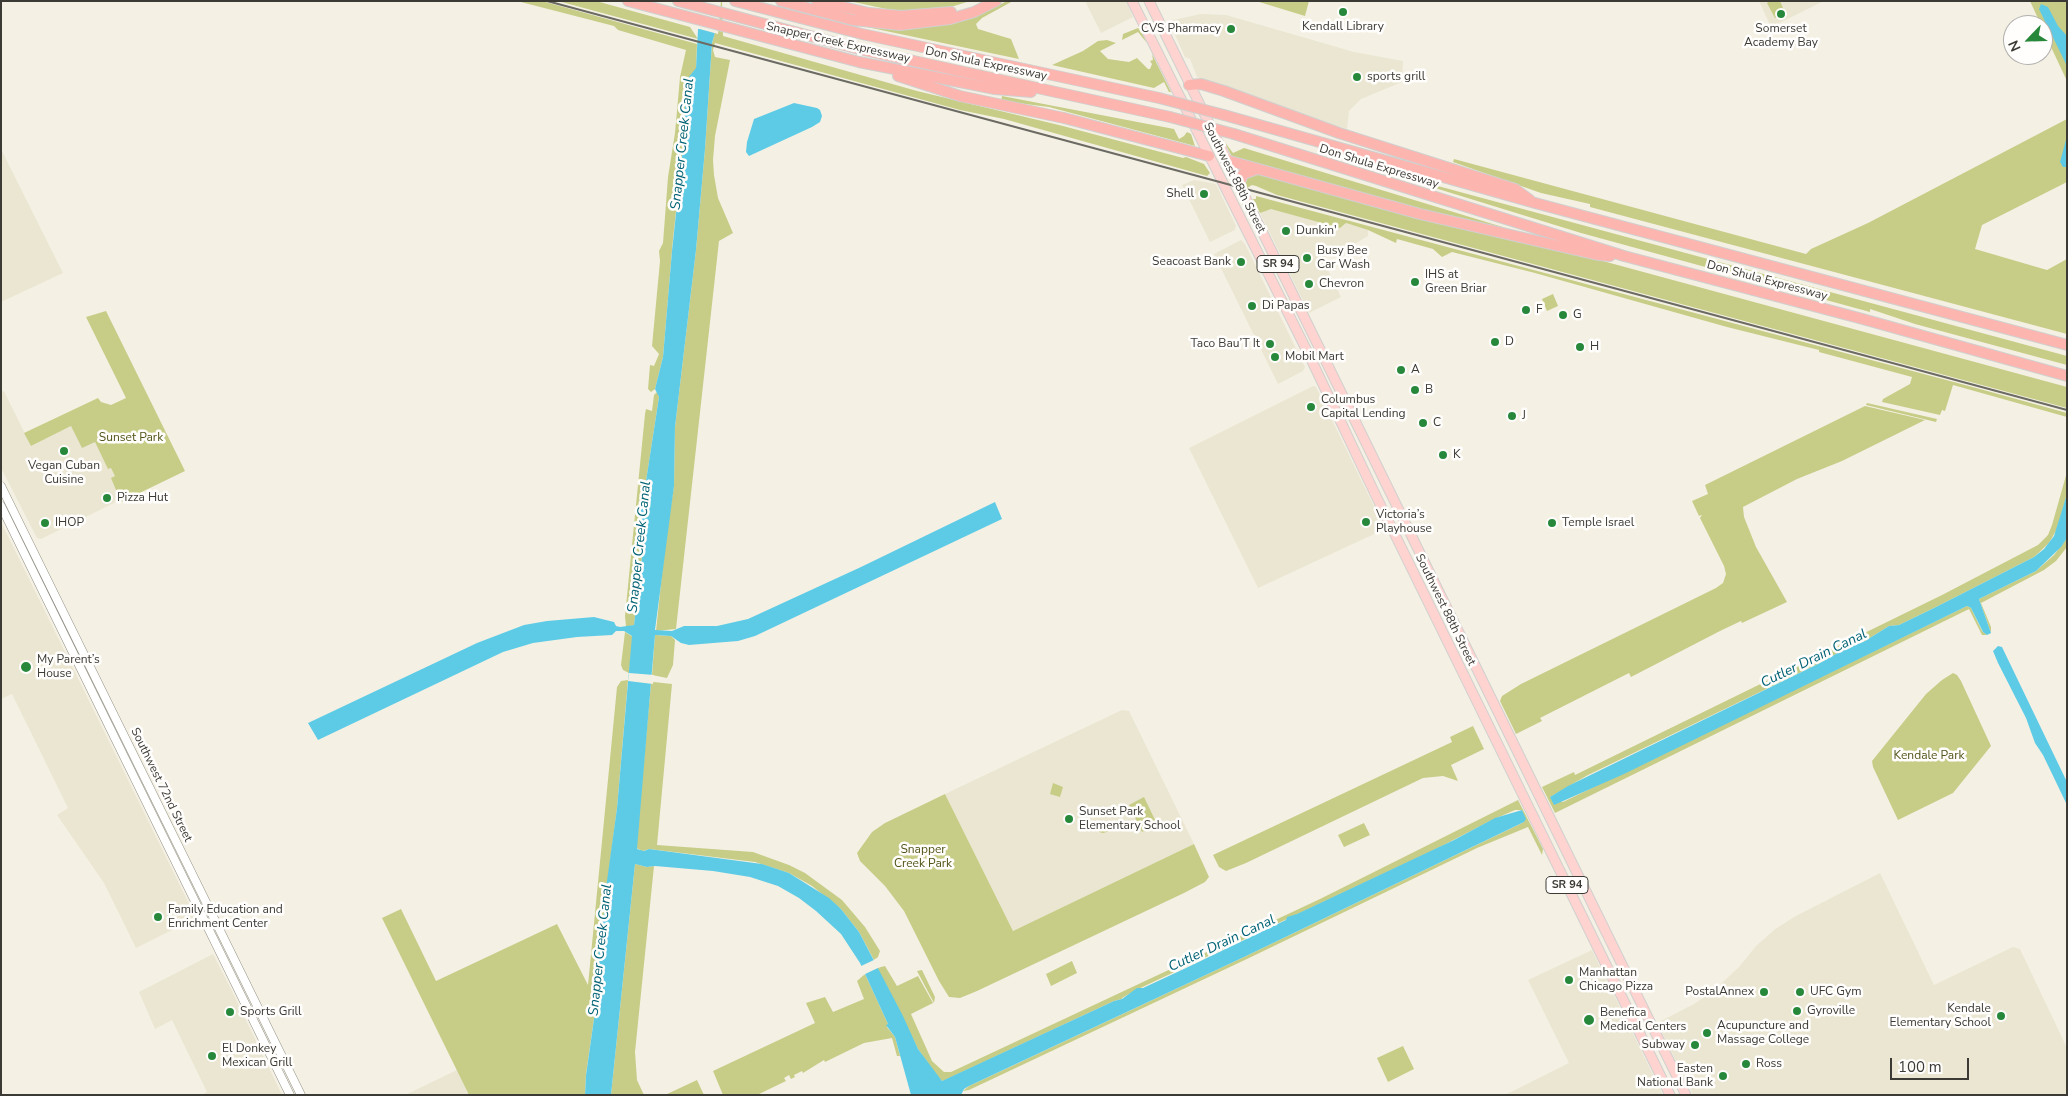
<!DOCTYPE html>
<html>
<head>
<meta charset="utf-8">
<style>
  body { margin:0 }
  #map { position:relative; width:2068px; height:1096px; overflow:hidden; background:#f4f1e4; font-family:"Nunito Sans",sans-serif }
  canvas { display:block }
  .frame { position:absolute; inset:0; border:2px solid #3b3a35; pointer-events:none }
  .north { position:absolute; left:2003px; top:15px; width:50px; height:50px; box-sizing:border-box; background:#fffefc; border:1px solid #b1b0ac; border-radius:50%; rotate:246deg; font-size:14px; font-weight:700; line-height:20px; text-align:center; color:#3b3a35 }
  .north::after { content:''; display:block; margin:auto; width:18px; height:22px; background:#27883b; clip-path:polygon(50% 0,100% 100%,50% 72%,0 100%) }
  .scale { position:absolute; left:1890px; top:1058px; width:79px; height:22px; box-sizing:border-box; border:2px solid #3b3a35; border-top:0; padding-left:6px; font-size:15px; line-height:18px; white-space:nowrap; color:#3b3a35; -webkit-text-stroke:4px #fffefc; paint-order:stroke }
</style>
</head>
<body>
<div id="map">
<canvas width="2068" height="1096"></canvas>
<div class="frame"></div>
<div class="north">N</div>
<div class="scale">100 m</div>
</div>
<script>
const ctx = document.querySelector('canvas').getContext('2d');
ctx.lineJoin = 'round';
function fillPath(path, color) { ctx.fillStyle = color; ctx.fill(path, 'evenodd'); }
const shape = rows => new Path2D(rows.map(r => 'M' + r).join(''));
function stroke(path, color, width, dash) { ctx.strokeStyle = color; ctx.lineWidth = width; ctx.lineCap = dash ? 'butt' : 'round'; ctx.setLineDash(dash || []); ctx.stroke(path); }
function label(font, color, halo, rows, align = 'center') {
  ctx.font = font + ' "Nunito Sans",sans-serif'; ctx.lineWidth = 5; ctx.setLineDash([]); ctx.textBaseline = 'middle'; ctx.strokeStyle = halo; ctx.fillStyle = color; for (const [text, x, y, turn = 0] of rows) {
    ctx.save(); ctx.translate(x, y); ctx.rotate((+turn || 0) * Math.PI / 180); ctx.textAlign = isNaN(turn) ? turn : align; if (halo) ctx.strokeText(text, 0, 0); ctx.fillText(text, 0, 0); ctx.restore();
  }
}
fillPath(shape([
  [1085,1,1126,1,1133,17,1101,33],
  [1759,1,1824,1,1771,27],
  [1201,14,1226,15,1354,52,1403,61,1402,82,1361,99,1349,111,1347,129,1332,124,1197,77,1190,59,1185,57,1169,21],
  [1,149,63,273,1,302],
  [1194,180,1216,184,1236,226,1235,230,1210,242,1182,185],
  [1271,208,1340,228,1346,223,1368,230,1368,236,1356,243,1322,258,1341,297,1309,313,1260,213],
  [1241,240,1245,244,1305,367,1303,371,1278,384,1214,254],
  [1313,386,1316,387,1385,529,1258,588,1189,448],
  [4,391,31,446,71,426,95,442,108,468,111,467,115,476,112,478,120,500,41,539,37,538,1,468,1,392],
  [1,522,196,918,136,948,104,883,57,815,68,808,12,694,1,699],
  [1122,710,1129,711,1194,844,1013,931,945,794],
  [1880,873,1934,985,2013,947,2020,949,2067,1048,2067,1095,1693,1095,1657,1023,1694,1004,1712,992,1739,967,1756,946,1774,930,1794,917],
  [1592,950,1663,1095,1505,1095,1569,1063,1528,980],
  [213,954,232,991,282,1095,202,1095,207,1092,172,1020,155,1029,139,992],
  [457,1070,469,1095,405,1095]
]), '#eae6d2');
fillPath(shape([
  [517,1,542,1,697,44,696,69,686,89,687,97,685,106,683,148,673,239,663,357,655,389,651,392,648,389,650,365,654,366,659,354,652,346,660,261,659,251,663,243,668,177,675,133,680,77,686,50,618,30,614,26],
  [558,1,596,1,690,27,698,39],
  [718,1,722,1,723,36,917,91,1063,126,1183,158,1186,157,1204,164,1210,173,1207,176,1004,119,960,110,715,43,713,50,715,57,730,60,715,136,713,160,714,175,718,198,733,233,719,241,676,629,656,631,666,536,674,486,675,427,696,250,705,149,712,43,714,36],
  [849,1,970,1,951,7,906,11,891,10],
  [1007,1,1013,1,982,18,976,24,978,29,1011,39,1019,59,862,26,987,11],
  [1256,1,1309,1,1305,16],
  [1770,1,1780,1,1785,13,1775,18,1767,3],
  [2030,1,2067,1,2067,81,2043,30,2043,25,2041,25],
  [1138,28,1141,31,1147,43,1138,32,1122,40,1123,34],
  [1107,40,1116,43,1100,51,1108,59,1129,62,1137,58,1148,69,1150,69,1152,64,1150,61,1153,60,1152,54,1171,92,1169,92,1164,82,1154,88,1052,65,1083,51,1098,41],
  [1002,96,1174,129,1179,139,1184,136,1187,132,1191,134,1195,146,1049,107,1001,101],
  [2067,119,2067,182,1982,225,1975,249,2047,270,2067,259,2067,334,1590,207,1590,204,1541,193,1453,162,1454,159,1806,254,1811,249,1868,223],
  [1224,141,1233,153,1244,148,1519,232,1509,233,1233,159],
  [1253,172,1566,251,2067,387,2067,408,1277,195,1256,186,1252,185,1247,188,1244,180],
  [1423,182,2067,356,2067,365,1915,324,1870,309,1870,312,1581,233,1422,184],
  [1256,196,1980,389,2067,413,2067,417,1953,385,1945,411,1942,410,1940,415,1882,402,1883,399,1910,384,1912,377,1819,352,1819,350,1727,327,1535,273,1452,252,1442,257,1433,249,1397,239,1396,243,1368,230,1346,223,1340,228,1271,209,1260,213,1253,199,1256,199],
  [1553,294,1558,306,1547,311,1542,299],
  [106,311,185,471,121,502,111,478,115,476,111,468,108,469,95,442,82,448,71,426,31,446,24,433,98,398,101,402,111,405,126,398,86,317],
  [657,392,659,397,646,481,641,497,640,513,646,534,643,552,640,554,642,557,634,625,626,627,625,616,645,414,646,409,652,411,654,395],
  [1867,403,1937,419,1936,422,1866,405],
  [1865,406,1925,420,1842,461,1797,479,1743,507,1744,517,1756,547,1787,602,1742,623,1741,621,1720,631,1631,677,1629,673,1540,718,1542,721,1516,734,1500,701,1502,696,1521,684,1716,588,1723,583,1726,574,1724,566,1700,518,1702,515,1699,516,1692,501,1708,494,1705,485],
  [2067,472,2067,494,2057,529,2049,543,2034,557,1936,607,1899,625,1889,626,1865,641,1843,650,1820,663,1588,775,1550,797,1563,802,1967,606,1971,608,1982,631,1987,635,1982,635,1969,609,1555,813,1542,787,1574,772,1575,775,1634,746,1942,595,2038,545,2048,535,2052,525],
  [2067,538,2067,547,2056,561,2044,570,1981,603,1991,627,1991,633,1979,599,2036,571,2054,555],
  [625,632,633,637,629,673,623,670,621,665],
  [655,635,671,636,675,640,673,665,667,678,652,675],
  [1953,673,1957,675,1961,681,1991,746,1953,793,1898,820,1873,767,1872,761,1926,694,1942,680],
  [628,680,617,808,607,886,607,893,597,965,599,978,596,1005,586,1074,585,1095,469,1095,382,918,401,909,436,981,557,924,588,985,617,687,621,681],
  [654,682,672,684,657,845,753,852,789,865,805,873,842,900,865,927,880,951,878,957,874,960,859,932,841,909,812,886,789,873,755,862,649,849,643,851,636,848,651,683],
  [1473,726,1484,749,1451,765,1458,781,1443,776,1423,778,1246,863,1226,871,1219,867,1213,855,1452,742,1450,737],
  [1053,783,1063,787,1060,797,1050,794],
  [945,794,1013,931,1194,844,1209,877,1205,882,1184,893,977,991,960,998,949,997,939,981,904,911,885,886,860,861,857,853,872,832,885,823],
  [1144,797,1157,824,1142,832,1129,805],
  [1518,800,1543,849,1542,855,1528,827,1477,848,1249,958,969,1090,963,1091,969,1086,1012,1066,1244,957,1516,826,1524,822,1522,810,1515,810,1490,821,1436,849,1134,991,1122,998,1122,999,1114,1001,945,1080,942,1081,937,1076,918,1049,877,968,885,966,897,986,918,976,933,1003,911,1014,932,1061,944,1072,951,1072,1320,899],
  '1097 827a6 6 0 1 1 12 0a6 6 0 1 1-12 0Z',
  [1364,823,1370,835,1344,847,1338,835],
  [635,864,647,867,654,866,635,1052,637,1080,644,1095,611,1095],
  [1072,961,1077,973,1051,986,1046,974],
  [922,970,935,997,934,1003,917,971],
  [865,974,888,1024,887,1027,895,1037,900,1056,897,1056,892,1038,864,1043,825,1062,824,1060,803,1073,802,1071,794,1075,795,1077,791,1079,789,1075,784,1078,786,1081,757,1095,723,1095,713,1071,815,1023,806,1003,825,997,833,1012,864,999,857,981],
  [1403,1046,1414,1069,1388,1082,1377,1058],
  [697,1080,704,1095,665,1095]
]), '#c7cd87');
fillPath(shape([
  [2041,4,2048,7,2058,26,2067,36,2067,66,2039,9],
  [698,29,716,29,712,43,705,149,696,250,675,427,674,486,655,630,672,631,684,626,717,626,748,619,861,567,995,502,1002,519,755,636,738,641,689,645,681,643,671,636,655,635,637,849,644,851,649,849,762,864,789,873,829,898,841,909,859,932,903,1016,918,1049,942,1081,1114,1001,1122,999,1137,988,1143,988,1186,968,1286,920,1287,917,1297,914,1454,840,1495,818,1522,810,1526,819,1524,822,1244,957,969,1086,964,1089,961,1095,911,1095,895,1037,886,1025,888,1024,860,963,841,934,816,911,799,898,778,886,750,877,713,871,655,866,647,867,635,864,611,1095,585,1095,586,1075,596,1005,599,978,597,966,600,939,607,893,606,888,617,808,632,636,624,631,616,631,612,635,577,637,533,643,503,652,318,740,308,723,477,643,524,625,547,621,594,617,614,622,616,626,620,627,634,625,642,557,640,554,643,552,646,534,640,513,641,497,646,481,659,397,655,389,663,357,672,251,683,148,685,106,687,98,686,89,688,78,696,68],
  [794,103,817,108,820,110,822,116,820,122,812,127,749,156,746,152,747,142,754,119],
  [2067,136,2067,167,2063,167,2060,162],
  [2067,494,2067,538,2061,547,2036,571,1979,599,1991,633,1987,635,1983,632,1971,608,1967,606,1624,774,1554,805,1550,797,1568,786,1820,663,1843,650,1865,641,1889,626,1899,625,1936,607,2034,557,2044,549,2054,536],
  [1998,646,2002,647,2067,782,2067,805,2043,755,2035,743,2026,718,1998,663,1993,651]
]), '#5ecbe6');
fillPath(shape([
  [694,1,721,1,718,34,696,28],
  [629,673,654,675,653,684,628,681],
  [876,959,880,967,863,975,859,967]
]), '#f4f1e4');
const secondary = shape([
  [1,486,301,1095],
  [1,506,290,1095]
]);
const primary = shape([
  [1132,1,1310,357,1376,496,1670,1095],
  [1149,1,1686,1095]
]);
const highway = shape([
  [628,1,859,62,995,89,1031,92],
  [678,1,859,49,1170,117],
  [735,1,862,34,1159,98],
  [781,1,853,20,900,25,950,19,974,12,996,1],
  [817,1,869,13,901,16,951,12],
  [898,76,960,96,1064,118,1209,156],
  [1189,85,1201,84,1224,91,1339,133,1515,189,1530,200],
  [1224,115,1535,203,2067,345],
  [1234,134,1624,256,1859,318,2067,376],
  [1226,160,1420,214,1598,255,1610,256],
  [1239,185,1243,174,1257,169]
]);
stroke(secondary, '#949286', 9);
stroke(primary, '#d0d0cf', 11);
stroke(highway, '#d0d0cf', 12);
stroke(secondary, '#fff', 8);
stroke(primary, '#fed3d0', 9);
stroke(highway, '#fdb5b0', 10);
stroke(shape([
  [547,1,2067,410]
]), '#6b6a63', 2);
const highwayBridge = shape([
  [1159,98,1224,115],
  [1170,117,1234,134]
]);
stroke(highwayBridge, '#d0d0cf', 12, []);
stroke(highwayBridge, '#fdb5b0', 10);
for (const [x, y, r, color] of [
  [1343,12,5,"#27883b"],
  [1781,14,5,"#27883b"],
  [1231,29,5,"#27883b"],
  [1357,77,5,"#27883b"],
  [1204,194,5,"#27883b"],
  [1286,231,5,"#27883b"],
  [1307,258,5,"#27883b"],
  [1241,262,5,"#27883b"],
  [1415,282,5,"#27883b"],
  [1309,284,5,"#27883b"],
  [1252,306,5,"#27883b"],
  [1526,310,5,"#27883b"],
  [1563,315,5,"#27883b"],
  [1495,342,5,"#27883b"],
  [1270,344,5,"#27883b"],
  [1580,347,5,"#27883b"],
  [1275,357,5,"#27883b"],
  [1401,370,5,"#27883b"],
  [1415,390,5,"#27883b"],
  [1311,407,5,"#27883b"],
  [1512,416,5,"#27883b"],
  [1423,423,5,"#27883b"],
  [64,451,5,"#27883b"],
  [1443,455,5,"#27883b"],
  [107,498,5,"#27883b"],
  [1366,522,5,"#27883b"],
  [45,523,5,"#27883b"],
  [1552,523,5,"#27883b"],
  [26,667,6,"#27883b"],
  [1069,819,5,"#27883b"],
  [158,917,5,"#27883b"],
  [1569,980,5,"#27883b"],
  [1764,992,5,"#27883b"],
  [1800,992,5,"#27883b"],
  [1797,1011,5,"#27883b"],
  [230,1012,5,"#27883b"],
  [2001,1016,5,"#27883b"],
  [1589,1020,6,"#27883b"],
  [1707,1033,5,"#27883b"],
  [1695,1045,5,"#27883b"],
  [212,1056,5,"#27883b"],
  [1746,1064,5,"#27883b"],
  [1723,1076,5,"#27883b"]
]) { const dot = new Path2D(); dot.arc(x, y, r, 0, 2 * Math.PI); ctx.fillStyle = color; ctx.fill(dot); stroke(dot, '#fffefc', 2); }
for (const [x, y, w] of [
  [1278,264,42],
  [1567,885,42]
]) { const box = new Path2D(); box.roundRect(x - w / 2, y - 8.5, w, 17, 4); ctx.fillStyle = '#fffefc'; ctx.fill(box); stroke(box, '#3b3a35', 1); }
label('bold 11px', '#3b3a35', null, [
  ["SR 94",1278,264],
  ["SR 94",1567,885]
]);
label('12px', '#3b3a35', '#fffefc', [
  ["Kendall Library",1343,27,"center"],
  ["CVS Pharmacy",1221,29,"right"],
  ["Somerset",1781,29,"center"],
  ["Academy Bay",1781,43,"center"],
  ["sports grill",1367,77],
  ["Shell",1194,194,"right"],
  ["Dunkin'",1296,231],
  ["Busy Bee",1317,251],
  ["Car Wash",1317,265],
  ["Seacoast Bank",1231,262,"right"],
  ["IHS at",1425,275],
  ["Green Briar",1425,289],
  ["Chevron",1319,284],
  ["Di Papas",1262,306],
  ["F",1536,310],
  ["G",1573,315],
  ["D",1505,342],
  ["Taco Bau’T It",1260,344,"right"],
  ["H",1590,347],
  ["Mobil Mart",1285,357],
  ["A",1411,370],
  ["B",1425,390],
  ["Columbus",1321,400],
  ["Capital Lending",1321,414],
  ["J",1522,416],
  ["C",1433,423],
  ["K",1453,455],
  ["Vegan Cuban",64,466,"center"],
  ["Cuisine",64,480,"center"],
  ["Pizza Hut",117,498],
  ["Victoria’s",1376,515],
  ["Playhouse",1376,529],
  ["IHOP",55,523],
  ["Temple Israel",1562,523],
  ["My Parent’s",37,660],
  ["House",37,674],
  ["Sunset Park",1079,812],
  ["Elementary School",1079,826],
  ["Family Education and",168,910],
  ["Enrichment Center",168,924],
  ["Manhattan",1579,973],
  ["Chicago Pizza",1579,987],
  ["PostalAnnex",1754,992,"right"],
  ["UFC Gym",1810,992],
  ["Kendale",1991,1009,"right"],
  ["Elementary School",1991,1023,"right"],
  ["Gyroville",1807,1011],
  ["Sports Grill",240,1012],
  ["Benefica",1600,1013],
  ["Medical Centers",1600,1027],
  ["Acupuncture and",1717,1026],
  ["Massage College",1717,1040],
  ["Subway",1685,1045,"right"],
  ["El Donkey",222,1049],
  ["Mexican Grill",222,1063],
  ["Ross",1756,1064],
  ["Easten",1713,1069,"right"],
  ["National Bank",1713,1083,"right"]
], 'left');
label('12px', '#3b3a35', '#fffefc', [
  ["Snapper Creek Expressway",838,43,13],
  ["Don Shula Expressway",986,64,12],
  ["Don Shula Expressway",1379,167,17],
  ["Southwest 88th Street",1234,178,63],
  ["Don Shula Expressway",1767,281,15],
  ["Southwest 88th Street",1445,610,64],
  ["Southwest 72nd Street",161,785,64]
]);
label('12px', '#515518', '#fffefc', [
  ["Sunset Park",131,438],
  ["Kendale Park",1929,756],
  ["Snapper",923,850],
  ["Creek Park",923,864]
]);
label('italic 14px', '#006275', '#fffefc', [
  ["Snapper Creek Canal",683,144,-84],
  ["Snapper Creek Canal",640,547,-84],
  ["Cutler Drain Canal",1814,659,-26],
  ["Cutler Drain Canal",1222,944,-25],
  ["Snapper Creek Canal",601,950,-84]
]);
</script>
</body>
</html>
